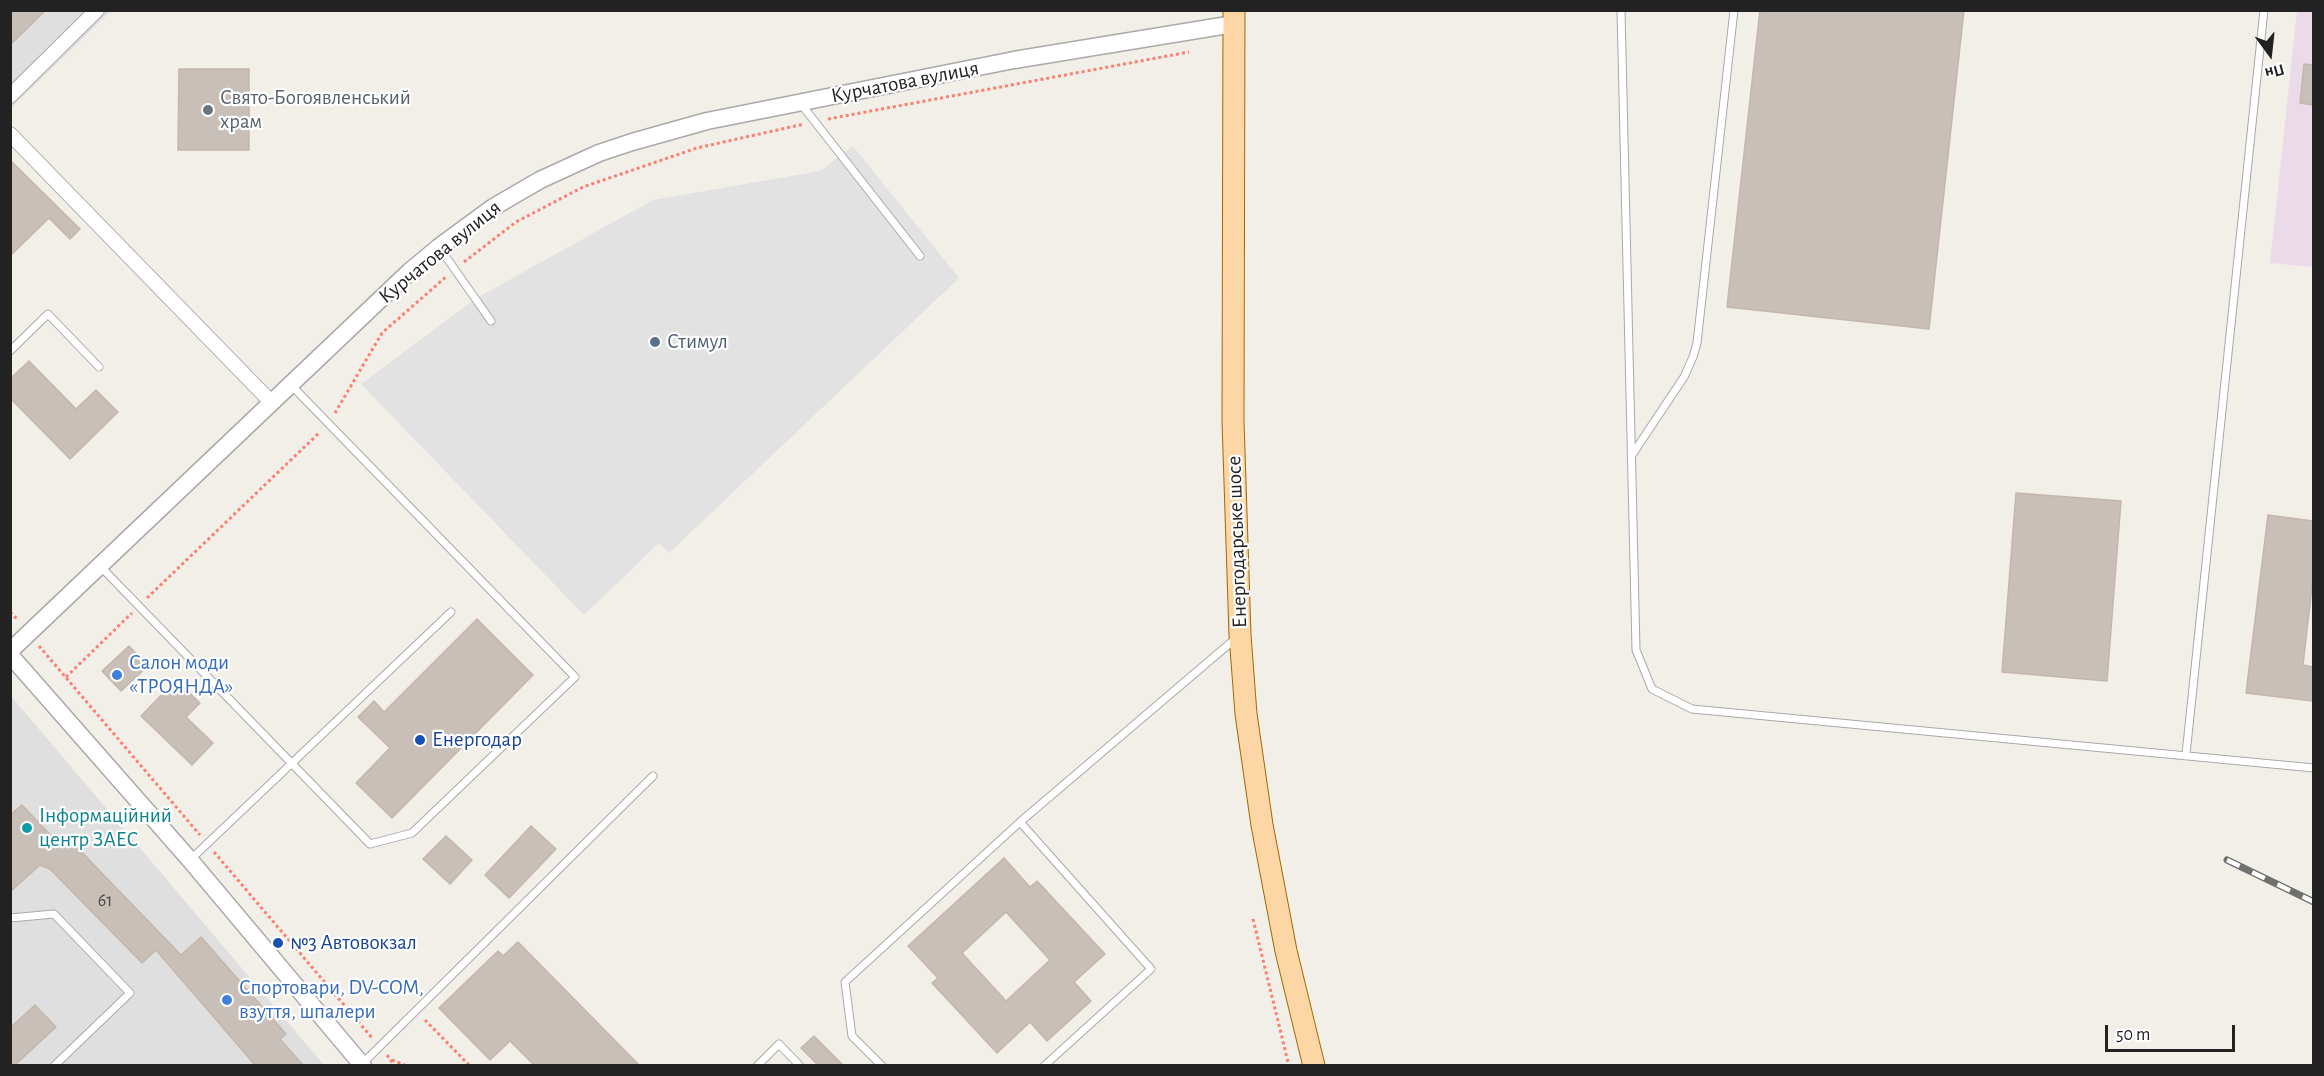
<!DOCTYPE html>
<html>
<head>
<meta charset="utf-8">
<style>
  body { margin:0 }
  #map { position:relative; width:2324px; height:1076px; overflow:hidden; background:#f2efe9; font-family:"Alegreya Sans",sans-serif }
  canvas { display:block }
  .frame { position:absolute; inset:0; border:12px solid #222; pointer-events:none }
  .north { position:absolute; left:2240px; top:24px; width:60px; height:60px; -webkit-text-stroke:4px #fff; paint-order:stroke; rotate:165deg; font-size:16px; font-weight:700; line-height:24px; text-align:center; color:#222 }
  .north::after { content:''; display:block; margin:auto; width:21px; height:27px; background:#222; clip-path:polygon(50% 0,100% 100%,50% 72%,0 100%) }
  .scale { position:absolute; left:2105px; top:1025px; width:130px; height:27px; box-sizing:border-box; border:3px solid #222; border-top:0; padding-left:8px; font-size:18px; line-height:21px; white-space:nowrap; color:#222; -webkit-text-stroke:4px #fff; paint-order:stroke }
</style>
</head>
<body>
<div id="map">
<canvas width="2324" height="1076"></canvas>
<div class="frame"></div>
<div class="north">Пн</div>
<div class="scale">50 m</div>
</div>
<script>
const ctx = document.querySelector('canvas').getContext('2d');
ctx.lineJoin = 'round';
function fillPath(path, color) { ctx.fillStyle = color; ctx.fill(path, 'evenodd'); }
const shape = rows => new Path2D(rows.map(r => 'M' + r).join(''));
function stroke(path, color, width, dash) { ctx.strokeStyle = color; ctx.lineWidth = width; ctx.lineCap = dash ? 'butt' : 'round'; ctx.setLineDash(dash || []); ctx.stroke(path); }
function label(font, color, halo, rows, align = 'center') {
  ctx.font = font + ' "Alegreya Sans",sans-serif'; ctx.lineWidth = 4.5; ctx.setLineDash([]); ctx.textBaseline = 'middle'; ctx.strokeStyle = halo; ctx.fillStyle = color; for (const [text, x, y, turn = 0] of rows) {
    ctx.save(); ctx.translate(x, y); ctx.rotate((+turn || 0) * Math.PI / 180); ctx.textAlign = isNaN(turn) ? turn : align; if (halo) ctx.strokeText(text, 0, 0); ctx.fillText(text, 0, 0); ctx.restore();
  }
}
fillPath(shape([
  [11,11,111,11,11,108],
  [11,696,324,1065,11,1065]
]), '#e0dfdf');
fillPath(shape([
  [2297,11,2313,11,2313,267,2270,263]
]), '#ebdbe8');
fillPath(shape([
  [853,146,959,278,669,553,659,543,584,615,361,384,475,299,653,200,820,171]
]), '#e2e2e2');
const building = shape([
  [10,10,46,10,10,45,10,10],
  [1760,10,1964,10,1929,329,1727,307,1760,10],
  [2304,64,2313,65,2313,105,2300,103,2304,64],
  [179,69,249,69,249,150,178,150,179,69],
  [10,160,80,229,70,239,49,218,10,256,10,160],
  [29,361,76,409,96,390,118,412,70,459,10,398,10,379,29,361],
  [2016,493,2121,501,2107,681,2002,672,2016,493],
  [2268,515,2313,521,2313,578,2303,665,2313,667,2313,701,2246,693,2268,515],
  [477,619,533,675,392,818,356,783,390,748,358,717,374,701,384,712,477,619],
  [129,646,148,666,121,691,102,671,129,646],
  [176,680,200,703,186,717,213,743,192,765,141,716,176,680],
  [22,805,60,845,68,838,181,955,201,937,286,1034,280,1039,303,1065,255,1065,156,950,142,963,50,869,40,865,10,892,10,815,22,805],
  [531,826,556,849,509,898,485,875,531,826],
  [446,836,472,860,450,884,423,859,446,836],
  [1004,858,1030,887,1037,881,1105,954,1074,982,1091,1001,1047,1041,1030,1022,997,1053,932,983,938,978,908,946,1004,858],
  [1006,912,1050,960,1006,1001,962,953,1006,912],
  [518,942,639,1065,534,1065,510,1041,490,1060,439,1008,498,951,503,956,518,942],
  [35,1005,56,1027,15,1065,10,1065,10,1028,35,1005],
  [814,1036,843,1065,818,1065,801,1048,814,1036]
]);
fillPath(building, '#c7bfb8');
stroke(building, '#c4b6ab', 1.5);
const service = shape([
  [1621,10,1636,650,1652,689,1692,709,2314,768],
  [801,104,920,256],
  [439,247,491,321],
  [10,351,48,314,99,367],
  [1632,455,1684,377,1693,357,1697,343,1734,10],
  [100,566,370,844,412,833,575,677,292,386],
  [2186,754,2264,10],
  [1020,822,1151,969,1044,1066],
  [190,860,451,612],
  [10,918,54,914,130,993,54,1066],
  [362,1064,653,776],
  [757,1066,779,1044,800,1066],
  [882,1066,852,1036,845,982,1020,822,1235,639]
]);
const minor = shape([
  [10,96,97,10],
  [10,134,271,402]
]);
const tertiary = shape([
  [10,651,409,272,439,247,492,208,540,180,599,153,632,142,707,121,1014,60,1234,24],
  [10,655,190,860,363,1066]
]);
const primary = shape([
  [1234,10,1233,421,1240,635,1246,714,1262,825,1286,951,1314,1066]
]);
stroke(service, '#a9a9a9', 9);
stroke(minor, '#a9a9a9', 16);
stroke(tertiary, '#a9a9a9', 19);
stroke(primary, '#a06b00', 23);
stroke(shape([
  [828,119,1189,52],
  [464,262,516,222,583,187,697,148,804,124],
  [335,413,382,333,447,276],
  [147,598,320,432],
  [10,612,18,620],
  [39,646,200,835],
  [66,677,132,613],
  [214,852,373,1039],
  [1253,919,1289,1066],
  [425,1020,470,1066],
  [387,1055,395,1066],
  [392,1060,407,1066]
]), '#fa8072', 3, [3, 3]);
stroke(service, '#fff', 7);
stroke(minor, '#fff', 14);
stroke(tertiary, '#fff', 16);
stroke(primary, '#fcd6a4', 21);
const rail = shape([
  [2227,860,2314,902]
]);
stroke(rail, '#707070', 7);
stroke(rail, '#fff', 4.5, [14]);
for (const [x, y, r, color] of [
  [208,110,6,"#6b7280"],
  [655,342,6,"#5c6f8a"],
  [117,675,6,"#3f7fe0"],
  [420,740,6,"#1a4fb4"],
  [27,828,6,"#0f9aa8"],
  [278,943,6,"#1a4fb4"],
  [227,1000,6,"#3f7fe0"]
]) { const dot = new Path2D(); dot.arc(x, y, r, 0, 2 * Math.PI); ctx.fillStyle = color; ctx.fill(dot); stroke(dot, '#fff', 2); }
label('18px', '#4b4948', null, [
  ["61",105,901]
]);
label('21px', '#222', '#fff', [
  ["Курчатова вулиця",905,82,-11],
  ["Курчатова вулиця",440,252,-39],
  ["Енергодарське шосе",1237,542,-92]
]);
label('21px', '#5b616d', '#fff', [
  ["Свято-Богоявленський",220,98],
  ["храм",220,122]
], 'left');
label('21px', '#4e5e75', '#fff', [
  ["Стимул",667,342]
], 'left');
label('21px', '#366cbe', '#fff', [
  ["Салон моди",129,663],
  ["«ТРОЯНДА»",129,687],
  ["Спортовари, DV-COM,",239,988],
  ["взуття, шпалери",239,1012]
], 'left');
label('21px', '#164399', '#fff', [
  ["Енергодар",432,740],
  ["№3 Автовокзал",290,943]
], 'left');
label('21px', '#0d838f', '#fff', [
  ["Інформаційний",39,816],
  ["центр ЗАЕС",39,840]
], 'left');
</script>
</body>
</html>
